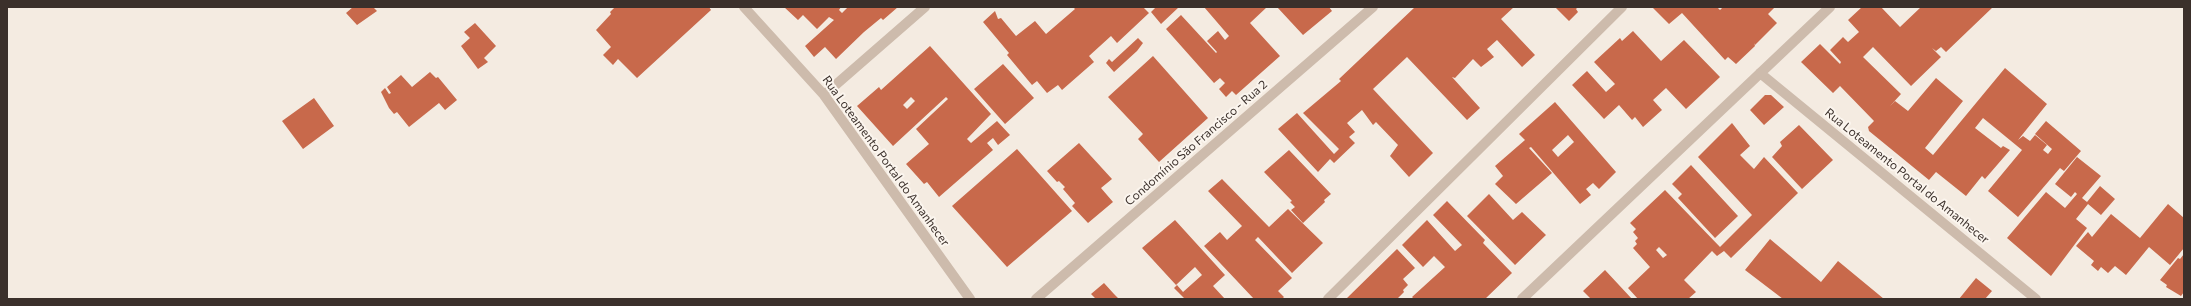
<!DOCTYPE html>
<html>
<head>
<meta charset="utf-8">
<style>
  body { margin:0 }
  #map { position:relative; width:2191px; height:306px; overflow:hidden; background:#f4ebe1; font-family:Commissioner,sans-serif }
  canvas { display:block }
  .frame { position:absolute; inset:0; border:8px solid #3b302b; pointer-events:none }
</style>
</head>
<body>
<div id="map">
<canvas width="2191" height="306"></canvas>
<div class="frame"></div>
</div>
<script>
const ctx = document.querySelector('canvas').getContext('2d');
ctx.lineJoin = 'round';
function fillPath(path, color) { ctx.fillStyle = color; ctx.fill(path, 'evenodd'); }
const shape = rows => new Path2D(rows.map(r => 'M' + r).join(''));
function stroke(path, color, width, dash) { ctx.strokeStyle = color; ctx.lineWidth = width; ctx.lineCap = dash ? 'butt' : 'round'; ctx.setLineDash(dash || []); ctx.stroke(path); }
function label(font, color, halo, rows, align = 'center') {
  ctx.font = font + ' Commissioner,sans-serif'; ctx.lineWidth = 4; ctx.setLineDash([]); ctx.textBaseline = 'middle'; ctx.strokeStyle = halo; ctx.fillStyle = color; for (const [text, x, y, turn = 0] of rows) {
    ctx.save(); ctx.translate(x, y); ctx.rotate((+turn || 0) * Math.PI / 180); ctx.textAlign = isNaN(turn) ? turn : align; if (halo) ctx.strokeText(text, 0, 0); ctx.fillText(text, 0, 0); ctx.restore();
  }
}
fillPath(shape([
  [353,7,373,7,377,11,357,25,346,13],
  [615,7,709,7,711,10,637,78,618,59,613,65,603,55,611,47,596,30,611,14,610,12],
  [784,7,841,7,839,10,842,13,848,7,898,7,883,20,881,18,864,32,836,59,825,47,814,57,805,46,834,20,829,17,817,29,803,15,798,20],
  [1073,7,1143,7,1149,13,1117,43,1111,36,1089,56,1094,62,1062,90,1058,85,1047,93,1037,81,1032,85,1007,55,1009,53,983,22,995,11,998,19,1001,18,1016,36,1035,21,1046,34,1075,9],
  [1156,7,1179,7,1161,24,1151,12],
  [1204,7,1267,7,1250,23,1280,56,1236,95,1232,91,1226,97,1219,89,1225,83,1220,78,1214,83,1166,29,1181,15,1216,53,1217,52,1207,41,1218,31,1225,40,1229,36],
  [1277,7,1329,7,1332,11,1303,35],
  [1415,7,1514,7,1501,19,1535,55,1522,67,1497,40,1487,49,1494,57,1481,67,1473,59,1455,78,1452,77,1480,108,1467,120,1407,57,1373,89,1433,153,1409,177,1390,156,1398,145,1376,122,1373,125,1362,110,1347,123,1355,132,1349,137,1355,143,1334,163,1330,159,1318,172,1278,129,1297,113,1334,154,1339,149,1303,113,1341,81,1339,79],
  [1555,7,1578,7,1576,9,1578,12,1569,21],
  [1652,7,1717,7,1720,10,1723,7,1775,7,1768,14,1777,23,1755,45,1754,43,1755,46,1736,64,1728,57,1725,60,1682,13,1669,24],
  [1862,7,1881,7,1900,27,1921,7,1993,7,1946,52,1941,47,1936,51,1932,48,1941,57,1911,86,1873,47,1863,57,1901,94,1890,106,1895,101,1908,111,1936,78,1963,101,1925,148,1933,155,2005,68,2047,104,2018,140,2023,136,2030,141,2035,135,2047,145,2043,150,2048,154,2052,149,2035,134,2046,121,2081,151,2064,171,2060,168,2018,217,1988,191,2022,150,1983,118,1975,128,2001,148,2003,146,2010,150,1985,179,1982,176,1966,196,1936,172,1929,180,1869,131,1868,127,1874,121,1840,86,1833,93,1801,62,1820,44,1840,64,1841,62,1830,50,1843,37,1848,42,1859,32,1848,20],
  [475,23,496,46,484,58,488,62,478,69,461,46,470,38,464,32],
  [1633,31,1661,61,1684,40,1720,77,1686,109,1666,88,1653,100,1662,110,1643,127,1635,117,1632,120,1619,105,1604,119,1572,85,1587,71,1606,92,1615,84,1594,62,1620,38,1622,41],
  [1138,38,1143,43,1137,51,1114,72,1106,63,1109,59,1112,62],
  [930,46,991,114,967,139,971,143,997,121,1010,135,998,145,993,138,987,143,993,150,939,197,927,182,924,184,906,164,929,144,916,129,948,99,946,97,893,146,857,106,879,87,881,90],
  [911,97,915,101,907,109,903,105],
  [1153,56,1208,118,1159,162,1138,139,1143,134,1108,97],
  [1003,64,1034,98,1005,124,974,89],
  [430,72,436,78,438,77,457,100,445,110,439,103,409,127,397,112,394,114,389,108,381,92,385,88,389,94,391,93,387,87,401,75,412,87],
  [1765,95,1771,95,1784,107,1764,125,1750,110],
  [314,98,334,126,303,149,282,121],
  [1555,102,1616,172,1599,189,1593,183,1586,189,1591,195,1580,204,1531,147,1529,148,1552,173,1516,204,1495,184,1503,176,1495,166,1525,140,1519,134],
  [1568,135,1574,142,1558,157,1552,150],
  [1732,123,1750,146,1740,155,1754,169,1764,157,1798,193,1731,258,1724,251,1717,256,1712,251,1684,280,1696,292,1688,299,1638,299,1628,288,1650,267,1633,248,1637,244,1635,241,1638,238,1633,232,1636,229,1630,223,1665,190,1720,247,1752,215,1698,157],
  [1659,247,1667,255,1663,258,1656,250],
  [1799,125,1833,160,1802,189,1772,157,1782,146,1780,142],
  [1079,143,1112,179,1101,188,1113,202,1088,223,1072,206,1075,203,1063,189,1065,187,1059,181,1057,182,1047,171],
  [1017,149,1072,211,1007,267,952,206],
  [1289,150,1331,194,1324,200,1325,202,1303,223,1291,210,1295,207,1290,202,1292,201,1264,172],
  [2077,157,2101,176,2082,198,2087,202,2100,186,2115,199,2101,215,2088,204,2076,219,2087,228,2051,276,2007,238,2046,192,2065,208,2077,194,2075,192,2071,197,2055,184],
  [1691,165,1738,216,1715,238,1678,198,1682,194,1672,184],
  [1222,179,1269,227,1288,209,1323,243,1292,273,1258,237,1255,240,1292,278,1278,291,1284,297,1282,299,1254,299,1204,246,1220,232,1227,240,1242,226,1208,191],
  [1489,194,1513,220,1522,212,1546,235,1515,265,1467,216],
  [1447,201,1485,240,1483,243,1512,273,1485,299,1414,299,1412,297,1445,267,1434,256,1423,267,1402,245,1427,220,1455,251,1462,245,1433,215],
  [2168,204,2184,218,2184,248,2170,265,2149,247,2126,275,2115,266,2108,273,2101,267,2098,271,2091,265,2094,261,2076,246,2088,232,2092,237,2111,214,2140,238],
  [1175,220,1225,275,1213,286,1225,299,1185,299,1174,288,1177,285,1183,292,1202,275,1195,267,1176,285,1142,248],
  [1770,239,1821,282,1838,261,1884,299,1783,299,1745,270],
  [1397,249,1415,268,1403,279,1408,285,1403,290,1404,292,1397,299,1346,299],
  [2184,254,2184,292,2181,296,2166,287,2167,285,2160,280,2178,258,2180,259],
  [1605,270,1632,299,1591,299,1583,291],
  [1976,278,1992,291,1985,299,1959,299],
  [1104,283,1114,294,1119,299,1096,299,1091,294]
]), '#c8694b');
stroke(shape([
  [744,7,824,95,970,299],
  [1760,73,2036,299],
  [824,95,925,7],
  [1036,299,1373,7],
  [1328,299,1622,7],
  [1522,299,1830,7]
]), '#cdbbac', 10);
label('12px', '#3b302b', '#fbf5ee', [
  ["Condomínio São Francisco - Rua 2",1196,143,-41],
  ["Rua Loteamento Portal do Amanhecer",886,161,54],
  ["Rua Loteamento Portal do Amanhecer",1907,176,39]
]);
</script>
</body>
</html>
